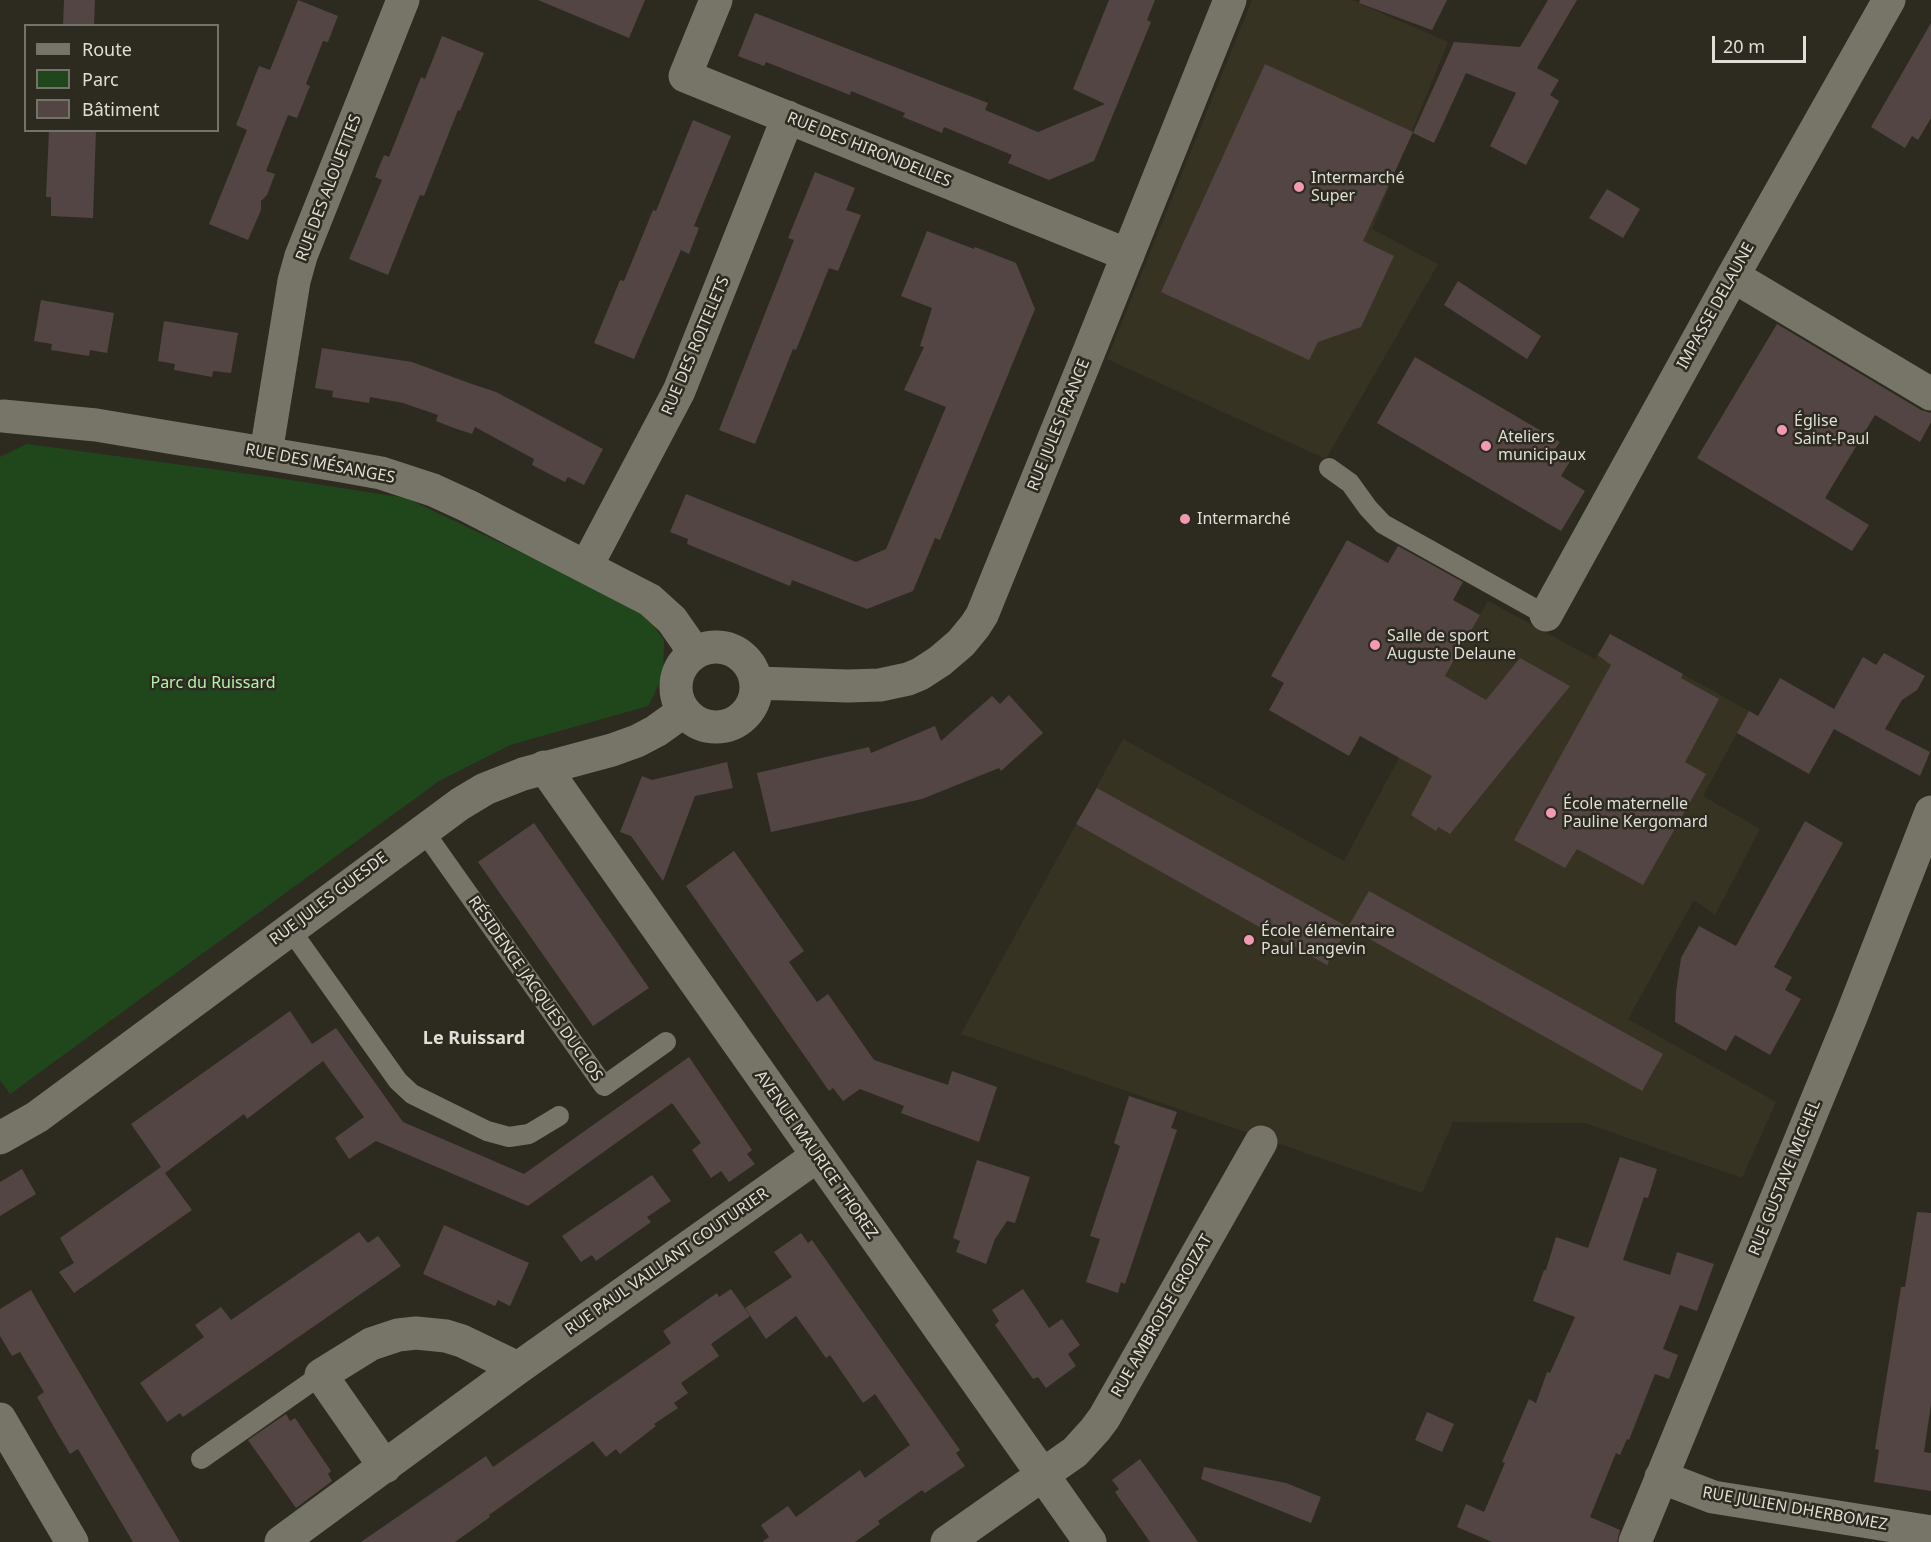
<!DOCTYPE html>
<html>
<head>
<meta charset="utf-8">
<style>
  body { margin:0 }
  #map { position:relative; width:1931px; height:1542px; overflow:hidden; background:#2d2b20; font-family:"Noto Sans",sans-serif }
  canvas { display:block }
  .legend { position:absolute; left:24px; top:24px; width:195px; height:108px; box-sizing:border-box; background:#2d2b20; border:2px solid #747369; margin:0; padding:8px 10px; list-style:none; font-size:18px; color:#dfded7 }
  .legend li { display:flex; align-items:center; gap:12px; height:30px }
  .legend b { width:30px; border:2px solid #747369 }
  .scale { position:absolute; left:1712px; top:36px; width:94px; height:27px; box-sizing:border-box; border:3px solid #dfded7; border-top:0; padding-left:8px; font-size:18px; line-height:21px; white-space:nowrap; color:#dfded7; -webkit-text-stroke:4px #2d2b20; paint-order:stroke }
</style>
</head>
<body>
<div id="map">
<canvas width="1931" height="1542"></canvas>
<ul class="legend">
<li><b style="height:8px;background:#777568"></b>Route</li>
<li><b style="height:16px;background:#20471c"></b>Parc</li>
<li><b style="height:16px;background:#534543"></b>Bâtiment</li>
</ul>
<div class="scale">20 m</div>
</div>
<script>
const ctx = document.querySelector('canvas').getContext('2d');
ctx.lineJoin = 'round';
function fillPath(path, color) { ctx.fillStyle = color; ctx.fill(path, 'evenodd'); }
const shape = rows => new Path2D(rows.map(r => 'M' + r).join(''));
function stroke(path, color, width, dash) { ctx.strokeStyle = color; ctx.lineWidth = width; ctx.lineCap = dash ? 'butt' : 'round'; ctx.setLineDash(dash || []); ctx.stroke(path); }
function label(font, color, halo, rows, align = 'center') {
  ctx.font = font + ' "Noto Sans",sans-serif'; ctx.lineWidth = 5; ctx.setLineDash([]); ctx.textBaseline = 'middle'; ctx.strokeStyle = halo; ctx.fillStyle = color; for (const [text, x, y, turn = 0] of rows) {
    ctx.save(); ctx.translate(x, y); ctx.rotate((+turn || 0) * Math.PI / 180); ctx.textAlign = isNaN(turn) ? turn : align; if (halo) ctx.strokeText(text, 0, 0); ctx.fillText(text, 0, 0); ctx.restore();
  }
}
fillPath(shape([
  [1252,0,1352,0,1448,42,1372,229,1438,264,1326,459,1107,359],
  [1488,601,1595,659,1610,634,1749,711,1703,796,1760,829,1715,915,1694,900,1628,1019,1776,1102,1742,1178,1585,1123,1453,1122,1422,1193,961,1034,1123,739,1344,861,1399,758]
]), '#373322');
fillPath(shape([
  [27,444,264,476,406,498,642,610,664,640,663,676,648,706,510,745,439,781,10,1094,0,1080,0,457]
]), '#20471c');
fillPath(shape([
  [64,0,95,0,94,26,63,26],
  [298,0,338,16,328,42,323,41,306,84,310,86,297,118,288,115,266,171,275,174,267,195,261,201,261,210,248,240,209,224,247,130,236,125,259,66,270,70],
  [538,0,645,0,629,38],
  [1109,0,1155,0,1147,20,1151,22,1094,161,1049,180,1008,163,1012,155,944,127,942,133,903,117,905,113,851,91,850,95,766,62,764,66,738,56,755,13,988,103,985,110,1038,132,1105,104,1073,89],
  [1360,0,1447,0,1432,30,1359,3],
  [1548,0,1577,0,1537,68,1559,80,1550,95,1559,101,1526,165,1490,146,1516,93,1466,73,1434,143,1413,133,1454,42,1520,47],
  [1931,23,1931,118,1918,140,1912,136,1905,148,1871,127],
  [442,36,484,53,460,111,458,110,424,196,420,195,388,275,349,259,382,180,375,177,384,155,389,157,421,77,425,79],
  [1265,64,1413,132,1363,241,1394,256,1361,327,1318,342,1309,360,1161,292],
  [693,120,731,136,694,226,699,228,689,254,681,250,634,359,594,343,620,280,624,281,653,210,656,211],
  [49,130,96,130,93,218,51,216,51,197,46,197],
  [815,172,855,188,846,210,861,215,838,271,829,268,796,350,793,349,755,444,719,430,794,240,788,238],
  [1607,189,1640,209,1623,238,1589,218],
  [927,231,974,249,975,247,1016,263,1035,309,940,540,935,538,913,591,867,609,792,580,790,586,687,544,688,539,670,532,686,494,856,562,886,549,946,407,904,390,924,347,920,346,932,308,901,296],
  [1458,281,1541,336,1527,359,1444,305],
  [41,300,114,313,107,353,90,350,89,356,51,350,52,344,34,341],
  [164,321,238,333,231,373,213,371,212,377,174,370,175,364,158,361],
  [1777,324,1921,410,1931,413,1931,422,1920,442,1875,415,1825,498,1869,525,1852,551,1697,458],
  [322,348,412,362,469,383,496,392,603,449,584,485,568,477,565,482,532,465,534,459,475,427,472,434,454,428,436,421,438,415,403,403,370,397,369,403,332,397,333,391,315,388],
  [1415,357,1560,442,1555,449,1572,458,1561,476,1585,491,1561,531,1377,423],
  [1347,540,1388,563,1398,546,1463,582,1453,600,1480,615,1445,676,1486,700,1520,658,1570,686,1450,834,1438,827,1436,831,1411,815,1432,776,1360,736,1349,756,1269,710,1284,683,1271,676],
  [1610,634,1683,674,1681,678,1719,699,1685,762,1706,774,1643,885,1577,849,1565,868,1514,840,1611,665,1598,655],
  [1884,653,1925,676,1917,690,1902,700,1885,729,1930,752,1920,776,1834,729,1809,774,1737,733,1749,711,1758,716,1780,678,1834,709,1863,657,1876,665],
  [1009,695,1043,733,1001,771,999,768,922,799,771,832,757,773,869,747,871,753,935,726,941,741,992,696,1000,704],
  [727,762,733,788,695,796,663,881,631,836,620,832,642,776,652,780],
  [1097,788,1348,927,1327,965,1076,824],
  [1805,821,1843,843,1774,967,1792,977,1785,990,1801,999,1770,1055,1735,1035,1726,1051,1675,1022,1676,992,1681,958,1699,926,1736,946],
  [534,823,649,988,593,1026,478,862],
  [734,851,804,951,789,962,817,1002,828,994,874,1060,948,1085,952,1071,997,1087,979,1142,901,1113,904,1106,860,1089,843,1101,833,1088,829,1091,686,886],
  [1369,891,1663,1054,1642,1091,1348,927],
  [290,1011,312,1044,336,1028,403,1122,524,1174,689,1057,752,1150,747,1154,755,1164,729,1182,721,1171,711,1178,692,1150,701,1143,672,1103,528,1206,376,1141,349,1159,335,1138,364,1117,323,1061,247,1119,244,1114,165,1173,192,1210,74,1293,59,1272,74,1263,60,1238,161,1167,131,1124],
  [1129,1096,1177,1112,1171,1128,1177,1130,1125,1284,1121,1282,1118,1293,1086,1282,1100,1239,1090,1236,1120,1146,1114,1143],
  [1620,1157,1657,1169,1648,1198,1644,1197,1623,1260,1670,1275,1677,1252,1714,1264,1697,1311,1680,1305,1663,1349,1678,1355,1669,1379,1655,1374,1629,1440,1627,1439,1620,1455,1616,1453,1590,1517,1620,1530,1617,1542,1492,1542,1457,1527,1466,1504,1484,1512,1505,1463,1502,1462,1529,1399,1536,1403,1547,1372,1550,1373,1575,1317,1533,1301,1544,1270,1546,1270,1556,1237,1588,1248],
  [977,1160,1030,1177,1015,1223,1007,1221,995,1239,986,1264,956,1252,960,1241,953,1238],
  [22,1169,36,1194,0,1216,0,1182],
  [652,1175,671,1201,647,1217,651,1222,596,1261,592,1255,581,1262,562,1236],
  [1917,1212,1931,1213,1931,1404,1924,1452,1931,1453,1931,1491,1874,1482,1879,1450,1875,1449,1901,1287,1905,1287],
  [444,1225,529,1263,510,1306,498,1300,495,1306,423,1274],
  [359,1232,368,1243,378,1236,401,1266,183,1417,180,1413,167,1422,140,1383,204,1337,195,1325,221,1307,231,1320],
  [801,1233,808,1243,812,1240,833,1270,960,1450,956,1453,965,1466,925,1493,922,1490,878,1521,880,1524,855,1542,762,1542,769,1537,761,1525,788,1506,796,1517,860,1470,865,1478,910,1445,875,1394,863,1403,830,1355,826,1358,796,1316,766,1339,745,1308,792,1277,774,1252],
  [731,1289,750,1316,711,1344,719,1356,681,1383,688,1393,674,1403,678,1408,654,1424,656,1426,620,1454,616,1449,606,1457,593,1441,489,1515,490,1517,455,1542,361,1542,486,1456,493,1467,671,1343,663,1331,717,1293,719,1297],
  [1023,1289,1049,1328,1062,1319,1080,1345,1068,1354,1076,1366,1046,1388,1038,1377,1033,1379,995,1325,999,1321,992,1310],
  [31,1290,47,1318,180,1542,133,1542,78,1449,70,1454,55,1429,37,1397,44,1392,20,1352,12,1356,0,1336,0,1309],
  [1427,1412,1454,1424,1442,1452,1415,1440],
  [286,1414,290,1421,295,1418,331,1471,328,1474,332,1481,296,1508,248,1440],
  [1140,1459,1167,1497,1198,1542,1150,1542,1115,1492,1119,1489,1112,1480],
  [1204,1467,1286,1483,1321,1497,1311,1523,1201,1479]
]), '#534543');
stroke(shape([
  [1329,468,1350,483,1368,508,1383,524,1546,615],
  [423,830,604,1086,666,1042],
  [290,929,398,1081,412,1094,487,1131,509,1137,529,1134,559,1116],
  [201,1459,321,1375]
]), '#777568', 20);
stroke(shape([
  [716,0,685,76,1128,255],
  [1733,276,1931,394],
  [3,416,96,425,342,466,381,473,433,490,468,506,650,600,672,620,695,653],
  [266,453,294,281,301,256,403,0],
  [586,567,679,391,788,117],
  [1546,615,1733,276,1889,0],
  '676 687a40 40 0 1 1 80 0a40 40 0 1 1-80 0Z',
  [756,683,848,686,880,685,908,679,920,674,940,661,961,643,975,626,982,615,1084,364,1230,0],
  [544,767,1090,1542],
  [0,1138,37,1117,460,804,485,789,523,774,612,750,637,741,656,731,684,711],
  [0,1419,72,1542],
  [385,1467,321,1375,371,1344,398,1335,416,1333,446,1336,462,1341,518,1368],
  [1661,1477,1713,1497,1931,1532],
  [281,1542,518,1368,817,1156],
  [947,1542,1075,1452,1095,1430,1104,1418,1261,1142],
  [1635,1542,1851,1017,1931,812]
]), '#777568', 33);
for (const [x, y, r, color] of [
  [1299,187,6,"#f19ab2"],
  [1782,430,6,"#f19ab2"],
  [1486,446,6,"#f19ab2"],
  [1185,519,6,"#f19ab2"],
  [1375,645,6,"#f19ab2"],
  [1551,813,6,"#f19ab2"],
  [1249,940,6,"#f19ab2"]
]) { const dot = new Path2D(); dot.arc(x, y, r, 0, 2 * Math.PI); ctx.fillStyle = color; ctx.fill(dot); stroke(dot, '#2d2b20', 2); }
label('16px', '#dfded7', '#2d2b20', [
  ["RUE DES HIRONDELLES",869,150,22],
  ["RUE DES ALOUETTES",329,188,-69],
  ["IMPASSE DELAUNE",1716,306,-61],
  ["RUE DES ROITELETS",696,346,-67],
  ["RUE JULES FRANCE",1059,425,-68],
  ["RUE DES MÉSANGES",320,464,11],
  ["RUE JULES GUESDE",329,899,-37],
  ["RÉSIDENCE JACQUES DUCLOS",535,989,55],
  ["AVENUE MAURICE THOREZ",816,1155,55],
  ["RUE GUSTAVE MICHEL",1785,1178,-68],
  ["RUE PAUL VAILLANT COUTURIER",667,1262,-35],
  ["RUE AMBROISE CROIZAT",1162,1316,-60],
  ["RUE JULIEN DHERBOMEZ",1795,1509,10]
]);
label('16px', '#dfded7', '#2d2b20', [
  ["Intermarché",1311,178],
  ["Super",1311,196],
  ["Église",1794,421],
  ["Saint-Paul",1794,439],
  ["Ateliers",1498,437],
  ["municipaux",1498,455],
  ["Intermarché",1197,519],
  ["Salle de sport",1387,636],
  ["Auguste Delaune",1387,654],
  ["École maternelle",1563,804],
  ["Pauline Kergomard",1563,822],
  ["École élémentaire",1261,931],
  ["Paul Langevin",1261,949]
], 'left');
label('16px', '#b2f3ab', '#2d2b20', [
  ["Parc du Ruissard",213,683]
]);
label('bold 18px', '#dfded7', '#2d2b20', [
  ["Le Ruissard",474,1039]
]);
</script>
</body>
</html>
